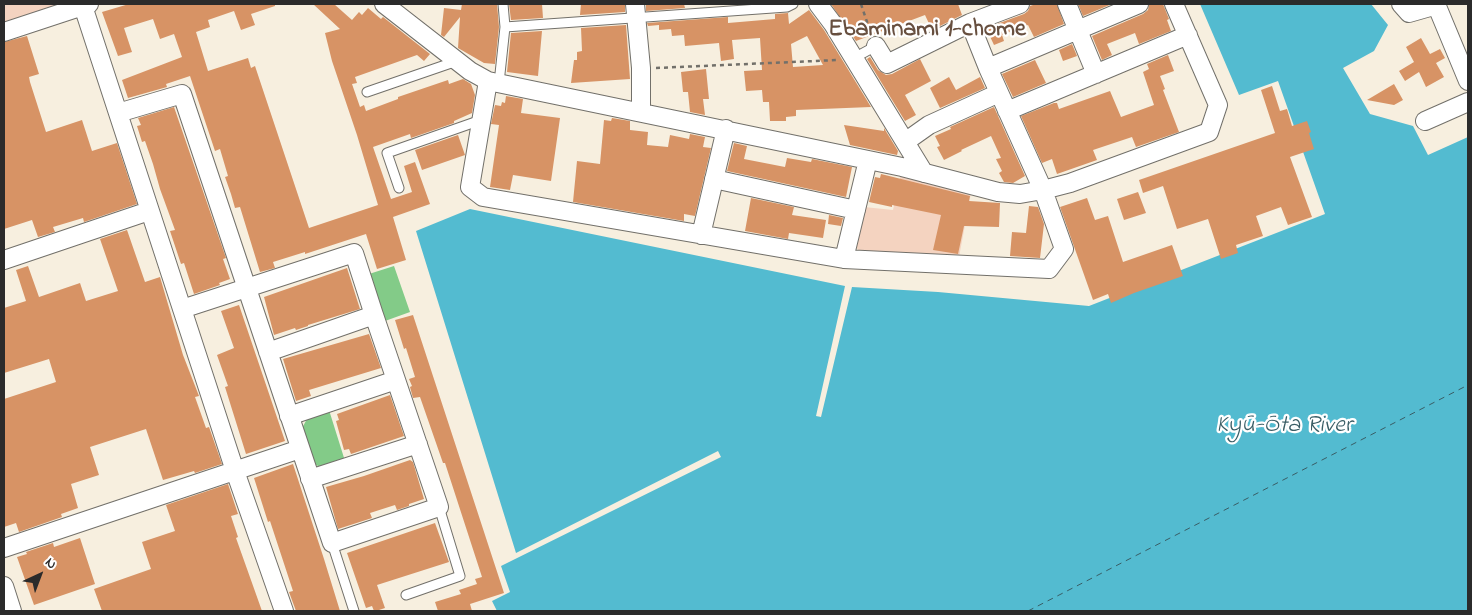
<!DOCTYPE html>
<html>
<head>
<meta charset="utf-8">
<style>
  body { margin:0 }
  #map { position:relative; width:1472px; height:615px; overflow:hidden; background:#f7efdf; font-family:"Indie Flower",sans-serif }
  canvas { display:block }
  .frame { position:absolute; inset:0; border:5px solid #2b2b2b; pointer-events:none }
  .north { position:absolute; left:15px; top:550px; width:50px; height:50px; -webkit-text-stroke:4px #fff; paint-order:stroke; rotate:43deg; font-size:14px; font-weight:700; line-height:20px; text-align:center; color:#2b2b2b }
  .north::after { content:''; display:block; margin:auto; width:18px; height:22px; background:#2b2b2b; clip-path:polygon(50% 0,100% 100%,50% 72%,0 100%) }
</style>
</head>
<body>
<div id="map">
<canvas width="1472" height="615"></canvas>
<div class="frame"></div>
<div class="north">N</div>
</div>
<script>
const ctx = document.querySelector('canvas').getContext('2d');
ctx.lineJoin = 'round';
function fillPath(path, color) { ctx.fillStyle = color; ctx.fill(path, 'evenodd'); }
const shape = rows => new Path2D(rows.map(r => 'M' + r).join(''));
function stroke(path, color, width, dash) { ctx.strokeStyle = color; ctx.lineWidth = width; ctx.lineCap = dash ? 'butt' : 'round'; ctx.setLineDash(dash || []); ctx.stroke(path); }
function label(font, color, halo, rows, align = 'center') {
  ctx.font = font + ' "Indie Flower",sans-serif'; ctx.lineWidth = 4.5; ctx.setLineDash([]); ctx.textBaseline = 'middle'; ctx.strokeStyle = halo; ctx.fillStyle = color; for (const [text, x, y, turn = 0] of rows) {
    ctx.save(); ctx.translate(x, y); ctx.rotate((+turn || 0) * Math.PI / 180); ctx.textAlign = isNaN(turn) ? turn : align; if (halo) ctx.strokeText(text, 0, 0); ctx.fillText(text, 0, 0); ctx.restore();
  }
}
fillPath(shape([
  [4,4,65,4,4,24],
  [901,174,971,193,959,257,862,254,854,245,864,207,893,210]
]), '#f4d3c0');
fillPath(shape([
  [394,266,410,312,385,321,369,274],
  [329,410,345,461,322,468,312,463,301,430,308,417]
]), '#83cb88');
fillPath(shape([
  [1200,4,1371,4,1388,25,1374,51,1343,68,1370,114,1413,126,1428,155,1468,137,1468,611,497,611,492,601,510,592,501,566,721,457,718,451,516,553,416,231,470,209,845,286,816,416,821,417,852,287,938,292,1089,306,1325,214,1278,81,1239,95]
]), '#53bbd0');
stroke(shape([
  [1028,611,1468,385]
]), '#395d65', 1, [6, 5]);
fillPath(shape([
  [129,4,275,4,275,6,251,14,255,25,241,30,234,11,208,20,210,27,196,32,208,71,248,58,251,68,255,66,309,228,378,205,357,135,332,61,325,33,340,29,313,4,334,4,352,20,359,12,362,15,368,8,381,19,383,17,430,54,424,61,417,55,355,77,357,83,352,84,360,107,364,105,366,111,398,99,398,97,448,80,449,84,463,79,471,84,475,95,472,113,454,121,454,123,411,138,410,134,373,147,391,199,412,192,404,166,415,162,430,204,393,217,406,260,377,269,366,234,305,254,305,252,273,262,275,268,260,272,240,207,235,208,231,194,225,177,228,176,220,149,215,151,190,76,166,84,167,87,128,98,122,80,182,57,174,34,160,39,153,19,124,28,132,52,118,56,102,12],
  [462,4,497,4,499,27,495,64,484,63,458,48,460,17,444,37,441,35,444,8,461,10],
  [509,4,542,4,543,18,511,20],
  [581,4,625,4,625,12,580,15],
  [646,4,684,4,685,8,646,11],
  [831,4,958,4,962,15,932,30,925,15,856,41],
  [1036,4,1057,4,1064,24,1034,37,1028,25,1002,35,1004,41,994,45,986,28,1024,14,1028,11,1030,6],
  [1078,4,1112,4,1083,16],
  [1149,4,1163,4,1169,19,1167,20,1171,31,1139,44,1135,33,1107,44,1112,55,1102,60,1092,36,1143,14,1148,10],
  [809,10,824,30,871,107,796,110,796,116,786,117,786,121,770,121,769,102,763,102,762,90,746,91,744,71,762,70,760,38,732,40,734,59,721,61,719,43,685,46,684,35,672,36,671,29,659,30,659,25,648,26,647,23,728,17,728,23,775,19,775,14,788,13,789,24],
  [807,36,823,65,793,67,791,44],
  [626,25,630,79,571,83,574,60,577,60,577,52,582,51,581,28],
  [542,31,538,76,507,72,511,33],
  [27,36,39,74,29,77,30,82,46,132,82,120,92,151,117,143,137,204,84,222,83,218,53,227,55,232,38,237,32,220,4,229,4,42],
  [1421,38,1430,54,1440,49,1445,58,1436,63,1444,77,1426,87,1419,72,1405,81,1399,71,1414,62,1406,47],
  [1072,44,1077,56,1063,61,1059,50],
  [1168,55,1174,71,1160,76,1165,89,1163,90,1179,132,1136,147,1132,137,1093,150,1097,160,1057,174,1052,159,1042,163,1021,116,1054,103,1057,103,1059,109,1110,91,1121,117,1154,105,1143,72,1149,69,1147,64],
  [870,57,878,70,886,75,892,74,920,59,931,81,905,95,916,115,905,121,867,59],
  [1035,60,1046,83,1013,97,1002,74],
  [706,69,709,99,703,99,705,115,690,112,688,92,683,92,681,72],
  [949,77,956,90,980,77,985,88,940,108,930,88],
  [1394,84,1403,100,1394,105,1367,100],
  [1272,86,1280,111,1287,109,1292,126,1307,121,1311,132,1309,133,1314,149,1290,157,1312,217,1288,225,1281,207,1256,216,1263,236,1236,245,1238,253,1221,259,1208,219,1177,229,1163,186,1143,193,1139,180,1275,133,1261,90],
  [506,96,523,99,521,113,560,118,551,181,513,175,510,190,490,187,499,125,491,124,495,105,501,106,502,102,505,103],
  [174,107,226,258,223,259,230,279,219,283,220,285,194,294,184,263,181,264,170,231,175,230,160,189,153,164,145,141,142,142,137,126,141,125,138,118],
  [994,107,1025,176,1013,183,1004,182,999,173,1002,171,996,159,1001,158,991,136,961,150,962,151,944,160,937,147,940,146,935,136,951,129,950,127],
  [612,118,630,121,630,130,648,132,647,145,668,147,670,135,689,139,690,134,705,137,703,147,711,148,695,216,684,214,684,221,573,202,577,161,600,164,604,120,611,121],
  [844,125,884,131,884,128,898,151,897,155,850,145],
  [458,135,465,155,422,170,415,150],
  [734,143,747,146,744,159,785,167,787,158,811,162,812,159,852,167,846,197,727,171],
  [881,174,970,196,969,201,1000,203,999,227,964,226,958,254,933,250,941,215,892,205,892,207,869,202,875,177,880,178],
  [1138,192,1146,213,1124,220,1117,199],
  [751,198,794,207,792,215,826,220,823,238,789,233,788,239,745,231],
  [1087,198,1095,220,1108,216,1123,262,1172,245,1183,276,1134,293,1111,303,1108,294,1093,300,1060,207],
  [1029,206,1038,207,1044,224,1040,258,1010,256,1012,232,1026,233],
  [829,215,843,218,841,226,828,224],
  [127,230,145,282,160,277,183,355,199,396,195,397,206,428,209,427,222,464,195,473,194,471,163,480,146,429,90,447,99,475,71,484,78,508,61,514,62,517,19,532,16,523,4,527,4,399,56,382,49,359,4,373,4,308,26,301,16,270,28,266,39,297,80,283,86,301,118,291,100,239],
  [347,268,360,309,308,325,308,326,296,330,295,328,274,335,264,297],
  [239,305,285,441,246,454,225,387,228,386,217,355,234,348,221,311],
  [413,315,504,593,470,604,472,611,438,611,435,602,461,594,459,590,477,584,475,579,482,577,445,463,443,463,420,397,413,398,410,387,412,386,409,379,415,377,406,348,404,349,395,320],
  [369,334,381,368,309,390,311,396,296,401,283,359],
  [390,395,404,436,351,454,349,449,344,450,336,421,339,420,337,414],
  [410,460,413,462,424,499,409,504,409,506,397,510,395,505,370,513,372,518,338,529,326,487,364,476],
  [293,464,324,559,340,611,296,611,289,592,293,591,270,521,268,522,254,478],
  [228,484,238,514,231,516,238,537,236,538,262,611,102,611,94,589,151,569,142,542,175,531,166,505],
  [435,523,449,562,377,585,385,608,376,611,374,611,372,606,366,608,347,553],
  [80,538,95,584,34,605,17,557,27,554,26,552,53,543,54,547]
]), '#d79365');
const lane = shape([
  [505,27,787,7,793,4],
  [854,58,876,46],
  [499,83,505,27,503,4],
  [367,92,457,61],
  [399,188,387,153,481,120],
  [332,543,354,611],
  [406,595,460,576,439,507]
]);
const street = shape([
  [384,4,470,71,488,81,902,167,998,192,1020,194,1043,190,1070,183,1209,132,1218,105,1174,4],
  [635,4,641,68,641,112],
  [818,4,833,24,924,173],
  [1067,4,1096,74],
  [1401,4,1409,13,1437,5],
  [1436,4,1468,81],
  [83,6,235,471,284,611],
  [4,32,89,4],
  [876,46,887,64,970,23,1020,4],
  [988,68,1139,4],
  [488,81,470,187,483,197,844,259,1049,269,1064,249,1043,190,988,68,970,23],
  [1007,111,1188,35],
  [118,113,182,94,332,543,439,507,374,315],
  [1425,121,1468,102],
  [905,142,929,125,999,93],
  [714,179,856,210],
  [701,235,726,129],
  [844,259,868,160],
  [4,260,149,211],
  [182,309,354,253,374,315,268,352],
  [289,416,396,380],
  [310,479,418,444],
  [4,548,300,449],
  [4,586,12,611]
]);
stroke(lane, '#72706a', 11);
stroke(street, '#72706a', 20);
stroke(shape([
  [861,4,870,31],
  [656,68,838,60]
]), '#72706a', 2.5, [4, 4]);
stroke(lane, '#fff', 9);
stroke(street, '#fff', 18);
label('bold 24px', '#674f3f', '#fff', [
  ["Ebaminami 1-chome",927,31]
]);
label('italic 24px', '#395d65', '#fff', [
  ["Kyū-Ōta River",1284,427]
]);
</script>
</body>
</html>
